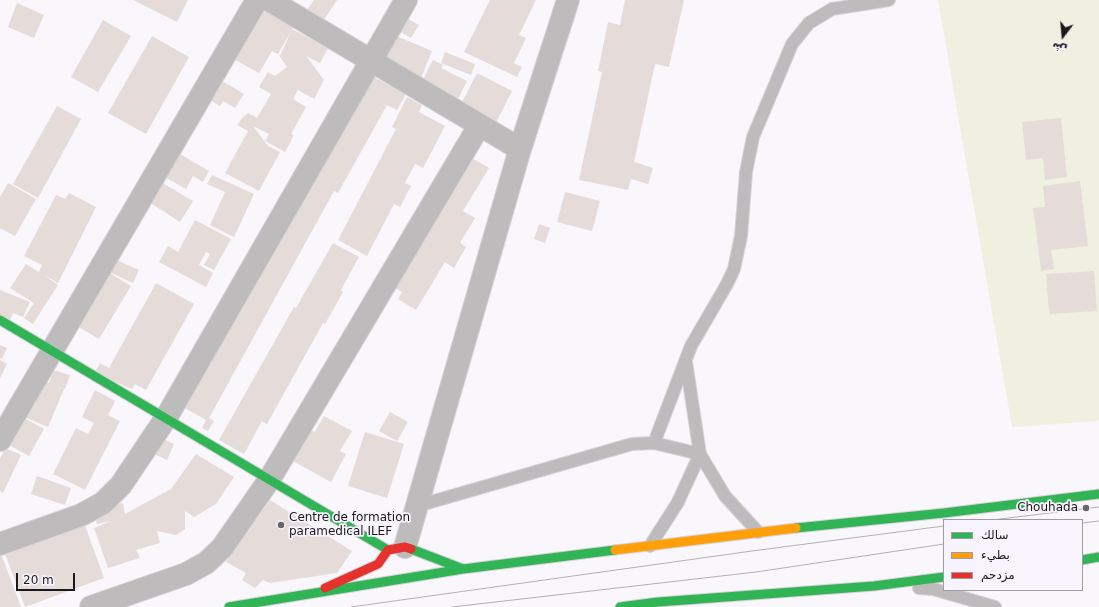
<!DOCTYPE html>
<html>
<head>
<meta charset="utf-8">
<style>
  body { margin:0 }
  #map { position:relative; width:1099px; height:607px; overflow:hidden; background:#f9f6fc; font-family:"DejaVu Sans",Vazirmatn,sans-serif }
  canvas { display:block }
  .legend { position:absolute; left:943px; top:519px; width:140px; height:72px; box-sizing:border-box; background:#f8f4fe; border:1px solid #a09ca4; margin:0; padding:5px 7px; list-style:none; font-size:12px; color:#1b191d }
  .legend li { display:flex; align-items:center; gap:8px; height:20px }
  .legend b { width:20px; border:1px solid #a09ca4 }
  .north { position:absolute; left:1043px; top:16px; width:40px; height:40px; -webkit-text-stroke:3px #f8f4fe; paint-order:stroke; rotate:196deg; font-size:11px; font-weight:700; line-height:16px; text-align:center; color:#1b191d }
  .north::after { content:''; display:block; margin:auto; width:14px; height:18px; background:#1b191d; clip-path:polygon(50% 0,100% 100%,50% 72%,0 100%) }
  .scale { position:absolute; left:16px; top:573px; width:59px; height:18px; box-sizing:border-box; border:2px solid #1b191d; border-top:0; padding-left:5px; font-size:12px; line-height:14px; white-space:nowrap; color:#1b191d; -webkit-text-stroke:3px #f8f4fe; paint-order:stroke }
</style>
</head>
<body>
<div id="map">
<canvas width="1099" height="607"></canvas>
<ul class="legend">
<li><b style="height:5px;background:#30b455"></b>سالك</li>
<li><b style="height:5px;background:#ff9f0a"></b>بطيء</li>
<li><b style="height:5px;background:#e5322d"></b>مزدحم</li>
</ul>
<div class="north">ش</div>
<div class="scale">20 m</div>
</div>
<script>
const ctx = document.querySelector('canvas').getContext('2d');
ctx.lineJoin = 'round';
function fillPath(path, color) { ctx.fillStyle = color; ctx.fill(path, 'evenodd'); }
const shape = rows => new Path2D(rows.map(r => 'M' + r).join(''));
function stroke(path, color, width, dash) { ctx.strokeStyle = color; ctx.lineWidth = width; ctx.lineCap = dash ? 'butt' : 'round'; ctx.setLineDash(dash || []); ctx.stroke(path); }
function label(font, color, halo, rows, align = 'center') {
  ctx.font = font + ' "DejaVu Sans",sans-serif'; ctx.lineWidth = 3.5; ctx.setLineDash([]); ctx.textBaseline = 'middle'; ctx.strokeStyle = halo; ctx.fillStyle = color; for (const [text, x, y, turn = 0] of rows) {
    ctx.save(); ctx.translate(x, y); ctx.rotate((+turn || 0) * Math.PI / 180); ctx.textAlign = isNaN(turn) ? turn : align; if (halo) ctx.strokeText(text, 0, 0); ctx.fillText(text, 0, 0); ctx.restore();
  }
}
fillPath(shape([
  [938,0,1099,0,1099,421,1012,427]
]), '#f0f0e1');
fillPath(shape([
  [133,0,188,0,177,22],
  [314,0,337,0,322,23,305,13],
  [490,0,536,0,519,35,526,38,514,63,522,67,517,77,464,52],
  [625,0,684,0,669,67,655,64,634,162,653,168,648,184,631,179,628,190,579,180,602,72,598,71,608,22,620,25],
  [17,3,44,15,34,38,8,27],
  [259,6,294,26,278,54,272,51,259,73,228,56],
  [398,13,419,25,411,38,390,26],
  [103,20,131,36,98,92,71,77],
  [292,29,328,48,320,63,306,56,324,80,314,99,298,90,293,99,306,107,291,134,294,135,285,152,265,141,269,134,253,126,268,146,280,152,259,191,225,173,248,131,237,125,242,118,248,113,257,118,271,94,259,87,268,72,275,76,287,67,278,54,280,56],
  [385,31,432,51,417,88,374,58],
  [152,36,189,57,146,134,108,113],
  [445,52,475,64,471,75,441,63],
  [433,60,443,65,441,68,467,81,451,113,417,91],
  [209,73,244,94,235,108,223,101,220,106,198,92],
  [366,73,406,94,397,110,387,105,338,193,334,191,209,418,214,421,208,431,202,428,206,420,171,400],
  [477,73,512,91,494,127,457,112],
  [407,97,422,105,419,112,445,126,423,168,415,164,405,183,411,186,400,207,394,204,367,256,338,240,396,129,392,127],
  [57,106,81,119,38,198,13,184],
  [1061,118,1067,177,1045,180,1043,158,1026,160,1022,122],
  [168,147,209,171,203,182,193,176,186,189,154,171],
  [465,154,489,168,463,211,475,218,460,243,466,247,454,268,445,262,416,310,398,299,402,292,387,283],
  [212,175,254,194,234,237,210,225,225,192,207,184],
  [151,176,193,201,180,222,149,202],
  [1080,181,1088,246,1051,250,1054,269,1041,271,1033,208,1045,207,1043,186],
  [8,183,36,199,15,236,0,228,0,197],
  [565,192,600,201,592,231,557,222],
  [69,193,96,207,58,283,44,275,58,285,33,324,24,318,34,303,10,288,26,264,39,272,42,265,24,256,56,195,65,199],
  [195,220,231,239,214,270,204,265,210,254,206,252,199,265,213,273,206,287,159,262,168,246,178,252],
  [539,224,550,228,545,243,534,239],
  [333,243,359,257,341,290,343,292,325,324,323,323,267,424,262,421,244,454,219,440,294,307,296,308],
  [103,254,139,270,133,283,103,269,131,286,99,339,65,319],
  [1094,271,1097,311,1049,314,1046,274],
  [156,283,194,304,146,390,135,384,132,389,95,373,100,363,109,368],
  [0,290,30,302,23,317,13,313,9,322,0,319],
  [0,345,7,348,2,359,0,358],
  [0,360,7,364,0,378],
  [53,370,70,375,65,389,57,386,64,389,48,427,17,414,44,429,29,456,0,440,31,375,49,383],
  [95,390,115,401,108,415,120,421,85,490,53,474,76,428,88,434,94,423,82,417],
  [390,412,408,422,397,441,379,431],
  [324,416,352,431,340,451,346,454,331,482,287,458,304,427,315,432],
  [365,432,404,444,387,498,348,486],
  [157,436,174,444,167,460,150,452],
  [5,448,21,455,3,493,0,491,0,459],
  [196,454,234,477,216,504,194,517,185,511,185,529,176,535,157,531,160,543,136,550,140,558,108,568,94,528,111,521,97,524,93,510,123,503,125,514,171,489],
  [37,476,71,488,65,505,31,494],
  [270,500,352,551,337,573,270,583,263,580,255,588,242,580,246,573,226,562],
  [82,517,104,578,25,607,2,546],
  [0,551,21,607,0,607]
]), '#e5dcd9');
const lane = shape([
  [686,362,700,454,725,496,758,532],
  [654,443,691,346,727,284,734,269,741,236,746,172,753,137,792,44,809,23,832,9,889,0],
  [417,506,632,444,654,443,700,454],
  [650,546,678,502,700,454],
  [919,588,933,589,995,607]
]);
const street = shape([
  [269,0,520,149],
  [0,440,257,0],
  [0,544,81,515,103,503,121,485,166,418,406,0],
  [405,547,520,149,568,0],
  [91,607,186,574,206,563,222,548,269,480,479,126]
]);
const fast = shape([
  [0,320,388,550],
  [796,528,944,513,1099,494],
  [411,549,463,569],
  [1082,560,1099,557],
  [229,607,463,569,615,550],
  [620,607,658,602,874,586,944,577]
]);
const slow = shape([
  [615,550,796,528]
]);
const jam = shape([
  [325,588,378,564,388,550,405,547,411,549]
]);
stroke(lane, '#d5d3d7', 14);
stroke(street, '#d5d3d7', 24);
stroke(fast, '#d5d3d7', 11);
stroke(slow, '#d5d3d7', 11);
stroke(jam, '#d5d3d7', 11);
stroke(lane, '#bebbbc', 12);
stroke(street, '#bebbbc', 22);
stroke(fast, '#30b455', 9);
stroke(slow, '#ff9f0a', 9);
stroke(jam, '#e5322d', 9);
stroke(shape([
  [992,520,1099,507],
  [1082,523,1099,521],
  [351,607,752,551,944,526],
  [452,607,756,572,944,544]
]), '#b3b1b4', 1);
for (const [x, y, r, color] of [
  [1086,508,4,"#69666b"],
  [281,525,4,"#69666b"]
]) { const dot = new Path2D(); dot.arc(x, y, r, 0, 2 * Math.PI); ctx.fillStyle = color; ctx.fill(dot); stroke(dot, '#f8f4fe', 1.5); }
label('12px', '#1b191d', '#f8f4fe', [
  ["Chouhada",1078,508],
  ["Centre de formation",289,518,"left"],
  ["paramedical ILEF",289,532,"left"]
], 'right');
</script>
</body>
</html>
